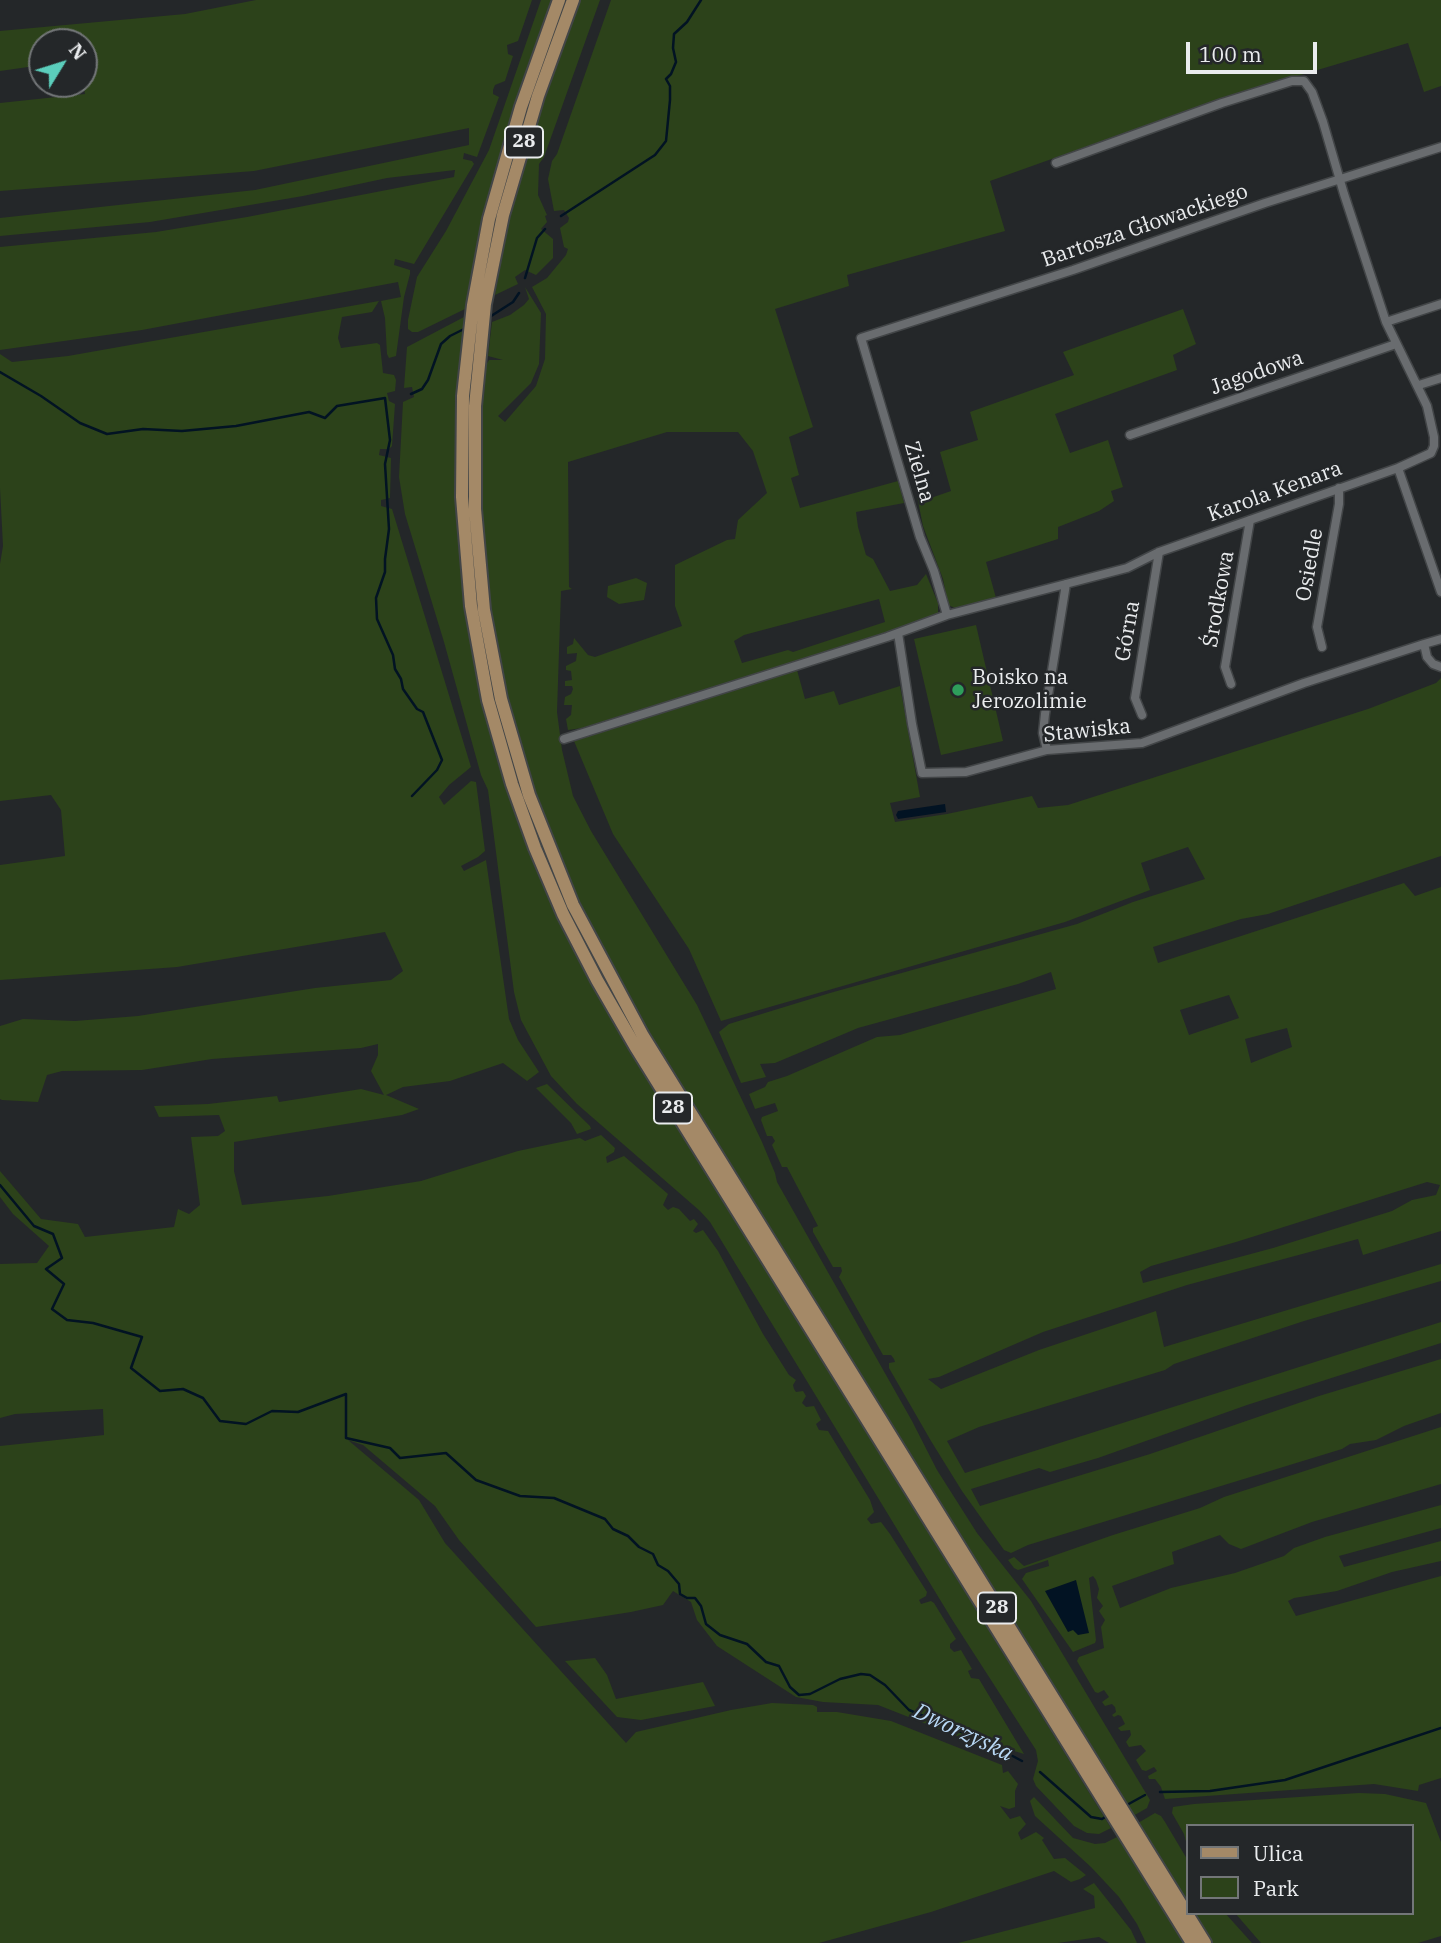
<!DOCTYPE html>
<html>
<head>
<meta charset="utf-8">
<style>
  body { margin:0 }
  #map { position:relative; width:1441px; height:1943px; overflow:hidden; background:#242729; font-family:"IBM Plex Serif",serif }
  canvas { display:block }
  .legend { position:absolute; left:1186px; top:1824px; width:228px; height:91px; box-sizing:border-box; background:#242729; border:2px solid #737678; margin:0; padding:9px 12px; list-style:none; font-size:21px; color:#eaecee }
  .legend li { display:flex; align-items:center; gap:14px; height:35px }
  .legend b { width:35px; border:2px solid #737678 }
  .north { position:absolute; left:28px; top:28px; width:70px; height:70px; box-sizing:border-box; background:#242729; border:2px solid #737678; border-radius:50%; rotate:52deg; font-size:19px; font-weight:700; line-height:28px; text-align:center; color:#eaecee }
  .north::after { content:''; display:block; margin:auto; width:24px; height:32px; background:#5bcebc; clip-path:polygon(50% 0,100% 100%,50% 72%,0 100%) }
  .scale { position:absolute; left:1186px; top:42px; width:131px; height:32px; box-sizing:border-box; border:4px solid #eaecee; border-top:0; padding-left:9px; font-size:21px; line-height:24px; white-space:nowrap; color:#eaecee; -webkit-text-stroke:5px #242729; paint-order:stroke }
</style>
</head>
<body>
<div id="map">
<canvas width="1441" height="1943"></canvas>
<ul class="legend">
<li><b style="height:9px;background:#a48967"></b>Ulica</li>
<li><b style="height:19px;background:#2c421a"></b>Park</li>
</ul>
<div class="north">N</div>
<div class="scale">100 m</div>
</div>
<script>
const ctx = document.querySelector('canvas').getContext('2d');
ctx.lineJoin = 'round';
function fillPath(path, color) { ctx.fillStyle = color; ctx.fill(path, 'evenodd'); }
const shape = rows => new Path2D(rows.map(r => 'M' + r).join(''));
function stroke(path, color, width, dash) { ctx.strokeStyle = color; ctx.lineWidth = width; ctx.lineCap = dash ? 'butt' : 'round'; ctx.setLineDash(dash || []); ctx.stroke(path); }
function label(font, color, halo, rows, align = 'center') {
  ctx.font = font + ' "IBM Plex Serif",serif'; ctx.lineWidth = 5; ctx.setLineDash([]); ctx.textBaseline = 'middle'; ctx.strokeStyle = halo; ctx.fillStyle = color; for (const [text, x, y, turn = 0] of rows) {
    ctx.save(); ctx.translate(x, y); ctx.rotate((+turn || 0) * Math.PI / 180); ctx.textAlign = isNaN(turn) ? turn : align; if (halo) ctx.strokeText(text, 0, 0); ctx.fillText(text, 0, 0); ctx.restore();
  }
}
fillPath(shape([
  [256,0,532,0,518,41,507,45,508,54,513,56,505,81,495,85,493,90,493,94,499,97,477,157,464,153,463,159,472,161,474,164,414,264,395,259,394,265,410,270,410,274,404,297,396,356,389,358,387,354,385,318,381,301,401,297,398,282,142,330,0,350,0,247,156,232,247,217,454,177,455,170,387,178,303,196,150,222,0,236,0,218,255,190,469,145,469,128,254,171,0,191,0,103,85,94,83,84,84,42,42,42,42,65,0,71,0,31,185,14],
  [541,0,554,0,478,240,465,309,418,332,412,332,408,329,408,320,417,277,446,231,489,150],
  [579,0,600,0,544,157,539,164,538,195,547,215,545,216,547,222,541,229,553,239,553,258,536,275,525,270,515,277,518,284,495,295,508,224,524,161],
  [611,0,1441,0,1441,86,1424,92,1408,43,1217,100,990,181,1005,231,847,275,849,286,775,309,813,427,789,437,799,475,791,478,800,508,898,481,904,503,856,512,858,527,866,555,873,559,890,591,917,585,926,574,938,603,938,613,934,616,833,650,582,728,568,730,566,719,571,715,572,705,564,705,565,697,571,694,573,689,572,686,565,686,565,681,572,680,571,671,566,670,566,666,576,661,577,653,567,654,567,647,573,644,574,638,588,655,595,657,682,626,675,606,675,565,727,540,735,539,738,520,767,493,753,451,738,432,667,432,568,462,569,587,572,589,561,591,557,712,562,750,573,796,591,831,697,1005,762,1142,775,1173,777,1182,912,1421,937,1470,977,1533,1031,1601,1150,1800,1147,1808,1133,1816,633,1007,589,924,556,851,528,776,503,683,488,593,481,513,481,394,484,395,486,365,489,360,503,360,488,356,492,322,510,315,524,305,529,299,525,287,541,313,539,364,531,383,498,416,505,422,536,386,545,359,546,314,532,287,547,278,566,255,568,249,564,247,560,228,568,222,569,218,564,210,554,211,548,179,552,161,557,154],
  [879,599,885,622,793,652,788,650,742,663,734,641,744,635],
  [379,301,372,312,342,317,338,338,341,348,377,343,380,345,383,373,394,375,396,380,395,391,387,393,389,401,395,404,392,446,389,449,380,449,379,455,391,458,390,498,381,500,381,506,392,509,471,767,449,785,439,797,444,805,471,781,476,782,485,851,478,857,461,866,464,871,486,860,509,1019,518,1040,539,1072,527,1081,503,1063,450,1081,403,1087,386,1095,419,1109,402,1115,234,1142,234,1171,242,1205,328,1196,421,1181,518,1151,580,1138,585,1141,601,1135,615,1148,614,1152,606,1157,607,1163,624,1156,668,1194,663,1205,668,1210,673,1207,679,1209,690,1221,694,1219,698,1224,693,1231,696,1233,703,1230,718,1251,763,1334,789,1375,796,1380,793,1385,794,1389,796,1392,803,1391,806,1396,802,1403,806,1407,814,1406,821,1420,816,1424,819,1430,828,1431,870,1500,874,1512,867,1519,871,1524,881,1522,890,1534,927,1592,926,1596,919,1600,921,1604,931,1601,934,1603,956,1639,950,1644,950,1648,954,1652,961,1650,972,1669,968,1671,971,1678,979,1679,1024,1754,1011,1750,1004,1760,957,1736,878,1705,823,1702,796,1697,717,1646,697,1620,691,1602,673,1591,663,1605,631,1612,536,1627,459,1540,435,1506,363,1445,348,1440,419,1500,445,1543,626,1743,636,1732,731,1710,772,1703,813,1705,817,1707,817,1712,837,1712,891,1721,1002,1765,1003,1773,1008,1771,1018,1784,1015,1791,1015,1807,1009,1809,1000,1806,1010,1819,1020,1816,1026,1824,1018,1833,1021,1840,1036,1832,1044,1838,1042,1840,1054,1859,1065,1858,1086,1875,1080,1879,1071,1882,1054,1871,931,1912,819,1943,0,1943,0,1446,104,1435,103,1409,15,1414,0,1418,0,1264,37,1263,49,1246,13,1214,0,1197,0,1171,41,1219,78,1224,85,1237,174,1227,178,1209,189,1214,200,1205,191,1137,218,1136,225,1131,219,1115,159,1117,154,1106,208,1104,277,1096,279,1102,361,1089,384,1095,371,1071,378,1055,378,1044,361,1048,212,1059,142,1070,62,1071,47,1075,38,1102,2,1100,0,1099,0,1026,23,1019,75,1021,138,1016,315,988,391,980,403,971,385,932,177,967,0,980,0,865,65,856,61,810,51,795,0,801,0,564,3,546,0,488,0,354,12,362,68,356],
  [1183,309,1196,344,1173,355,1177,370,1055,414,1070,453,1108,440,1123,487,1111,491,1114,501,1099,511,1058,527,1058,539,986,562,996,598,955,608,948,605,943,579,923,526,917,496,925,500,951,491,940,452,978,440,970,412,1074,375,1063,352],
  [464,317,455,422,456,515,463,594,472,651,495,754,519,826,536,868,573,947,625,1042,1111,1828,1099,1834,1087,1833,1074,1826,1036,1786,1033,1779,1038,1761,1036,1750,953,1621,710,1222,700,1211,577,1104,551,1076,521,1020,514,992,488,790,481,775,444,642,405,514,399,477,403,402,414,397,412,387,404,388,407,347],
  [636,578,647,583,644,600,619,604,607,597,608,586],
  [976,625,1003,741,941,755,914,639],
  [797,670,805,699,834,691,839,705,900,686,920,797,890,803,895,822,947,814,1032,796,1038,808,1068,805,1368,709,1436,683,1441,678,1441,856,1268,914,1241,919,1153,947,1158,963,1404,883,1415,896,1441,887,1441,1231,1363,1255,1358,1239,1187,1285,1043,1332,939,1377,928,1379,941,1389,1039,1350,1156,1311,1164,1347,1441,1264,1441,1281,1304,1321,1174,1364,1165,1370,979,1427,947,1441,965,1473,1441,1322,1441,1343,1247,1405,1098,1458,1050,1472,1039,1468,971,1489,980,1506,1150,1454,1319,1396,1441,1359,1441,1413,1404,1426,1376,1440,1350,1444,1342,1449,1028,1545,1011,1553,1004,1550,962,1491,931,1441,889,1368,889,1363,895,1362,894,1359,891,1355,883,1355,839,1277,842,1271,841,1267,833,1267,813,1232,813,1228,818,1226,787,1167,782,1167,772,1145,775,1141,772,1136,767,1136,761,1120,762,1117,778,1111,775,1103,755,1109,749,1094,765,1087,768,1082,787,1076,877,1037,900,1035,1056,989,1051,972,1018,984,858,1028,775,1063,760,1064,766,1077,741,1083,719,1032,729,1024,830,993,1077,924,1133,902,1205,879,1188,847,1141,863,1150,890,1065,922,721,1021,689,949,613,834,574,741],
  [1229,995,1239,1018,1189,1035,1180,1010],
  [1287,1028,1292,1047,1251,1063,1245,1039],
  [1427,1182,1440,1185,1436,1195,1412,1200,1392,1211,1273,1248,1143,1283,1140,1272,1151,1266,1236,1242],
  [547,1084,590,1126,591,1129,577,1134,571,1123,536,1088],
  [1441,1427,1441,1484,1312,1522,1241,1549,1229,1544,1220,1535,1172,1552,1174,1564,1112,1586,1120,1608,1171,1588,1235,1573,1284,1556,1294,1548,1325,1537,1441,1505,1441,1528,1339,1556,1344,1567,1441,1541,1441,1561,1392,1572,1337,1591,1294,1598,1288,1601,1296,1616,1441,1576,1441,1778,1419,1785,1418,1791,1374,1784,1165,1799,1161,1787,1155,1779,1149,1779,1148,1776,1157,1771,1154,1767,1146,1771,1142,1770,1136,1760,1146,1751,1141,1745,1129,1747,1126,1742,1131,1735,1130,1730,1121,1731,1118,1728,1125,1724,1121,1716,1118,1715,1114,1717,1112,1715,1116,1712,1115,1707,1112,1704,1105,1706,1102,1702,1109,1697,1104,1690,1098,1693,1095,1692,1077,1661,1079,1657,1104,1648,1101,1627,1105,1620,1099,1611,1103,1606,1097,1598,1099,1589,1096,1580,1093,1576,1089,1578,1096,1640,1095,1643,1073,1652,1022,1579,1026,1573,1049,1566,1048,1560,1018,1570,1014,1568,1008,1560,1014,1557,1024,1566,1113,1535,1200,1508,1224,1497],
  [595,1658,607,1675,616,1699,703,1682,715,1706,641,1720,617,1717,565,1661],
  [1359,1793,1385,1794,1426,1803,1441,1842,1441,1936,1418,1943,1261,1943,1235,1913,1411,1913,1411,1826,1187,1826,1187,1845,1184,1834,1172,1813,1173,1807,1194,1804],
  [1034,1797,1073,1838,1095,1844,1105,1843,1117,1837,1186,1943,1146,1943,1137,1924,1119,1897,1091,1867,1035,1816,1030,1801],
  [1155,1813,1161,1816,1165,1822,1187,1859,1187,1905,1138,1823],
  [1094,1883,1131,1930,1137,1943,1109,1943,1099,1937,1058,1943,958,1943,1095,1908,1094,1896,1083,1889],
  [1192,1913,1225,1913,1252,1943,1211,1943]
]), '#2c421a');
fillPath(shape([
  [945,804,946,812,898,819,896,815,898,811],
  [1076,1580,1089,1633,1078,1635,1073,1630,1068,1632,1045,1591]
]), '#021323');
stroke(shape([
  [561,216,655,155,666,141,670,100,670,86,666,79,671,74,676,62,673,48,674,34,687,22,701,0],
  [525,278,537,238,545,229],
  [488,318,513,302,519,293],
  [0,372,41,396,80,423,107,434,143,429,182,431,236,426,309,412,325,418,337,406,385,398,390,440,385,464,389,529,385,559,385,572,376,598,377,619,393,655,395,669,401,679,403,689,417,709,423,712,442,760,437,770,412,796],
  [411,394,422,389,428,380,441,344,450,336,466,328],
  [0,1185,34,1226,53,1234,62,1258,46,1269,64,1284,52,1309,67,1320,93,1323,142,1337,131,1368,160,1391,183,1389,203,1398,220,1421,246,1424,272,1411,298,1412,346,1394,346,1438,390,1448,400,1458,446,1453,476,1480,520,1496,554,1498,605,1519,613,1529,628,1536,639,1547,653,1554,658,1565,668,1571,679,1584,680,1594,687,1598,695,1598,701,1606,706,1624,720,1635,747,1644,766,1662,779,1666,790,1687,799,1695,810,1694,840,1679,861,1674,870,1675,885,1685,909,1710,988,1743,1022,1761],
  [1040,1772,1091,1817,1102,1819,1107,1816],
  [1160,1792,1210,1791,1285,1780,1441,1728],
  [1125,1806,1145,1795]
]), '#021323', 2.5);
const minor = shape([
  [1386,322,1441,304],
  [1419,385,1441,378],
  [1130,435,1396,344],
  [1398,468,1441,592],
  [947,615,934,571,920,537,861,338,1073,270,1265,203,1441,147],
  [898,633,912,724,922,773,966,772,1047,750,1142,743,1304,683,1424,644],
  [1441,639,1424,644,1427,657,1433,664,1441,667],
  [1322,647,1317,627,1339,504,1339,488],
  [1231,684,1225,667,1250,520],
  [1142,715,1135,698,1159,552],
  [564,739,887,637,947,615,1127,568,1159,552,1398,468,1431,453,1434,446,1434,437,1427,406,1386,322,1344,194,1323,122,1312,92,1304,81,1292,81,1222,103,1056,163],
  [1047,750,1043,733,1045,714,1066,584]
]);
const primary = shape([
  [559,0,521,107,489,219,473,305,463,396,462,497,471,606,488,700,512,784,535,848,563,914,597,980,635,1046,1192,1943],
  [573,0,538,96,503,215,485,304,475,406,475,509,484,610,501,699,529,795,573,905,643,1036,1205,1943]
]);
stroke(minor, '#424547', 11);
stroke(primary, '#424547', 16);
stroke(minor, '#696c6f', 8);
stroke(primary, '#a48967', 12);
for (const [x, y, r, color] of [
  [958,690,7,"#2e9e5b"]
]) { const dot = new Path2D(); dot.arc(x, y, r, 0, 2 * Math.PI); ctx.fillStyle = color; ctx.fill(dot); stroke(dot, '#242729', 2.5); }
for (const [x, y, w] of [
  [524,142,38],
  [673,1108,38],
  [997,1608,38]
]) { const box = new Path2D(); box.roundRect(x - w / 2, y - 15.5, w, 31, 5); ctx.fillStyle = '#242729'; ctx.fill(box); stroke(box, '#eaecee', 2); }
label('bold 19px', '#eaecee', null, [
  ["28",524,142],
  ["28",673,1108],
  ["28",997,1608]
]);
label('21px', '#eaecee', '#242729', [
  ["Bartosza Głowackiego",1145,226,-19],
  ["Jagodowa",1257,373,-19],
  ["Zielna",919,472,74],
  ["Karola Kenara",1275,492,-20],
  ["Osiedle",1310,565,-80],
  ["Środkowa",1219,599,-80],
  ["Górna",1128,631,-80],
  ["Stawiska",1087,731,-6]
]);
label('21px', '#eaecee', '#242729', [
  ["Boisko na",972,678],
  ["Jerozolimie",972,702]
], 'left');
label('italic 23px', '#b8d8f5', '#242729', [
  ["Dworzyska",963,1733,25]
]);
</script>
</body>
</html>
